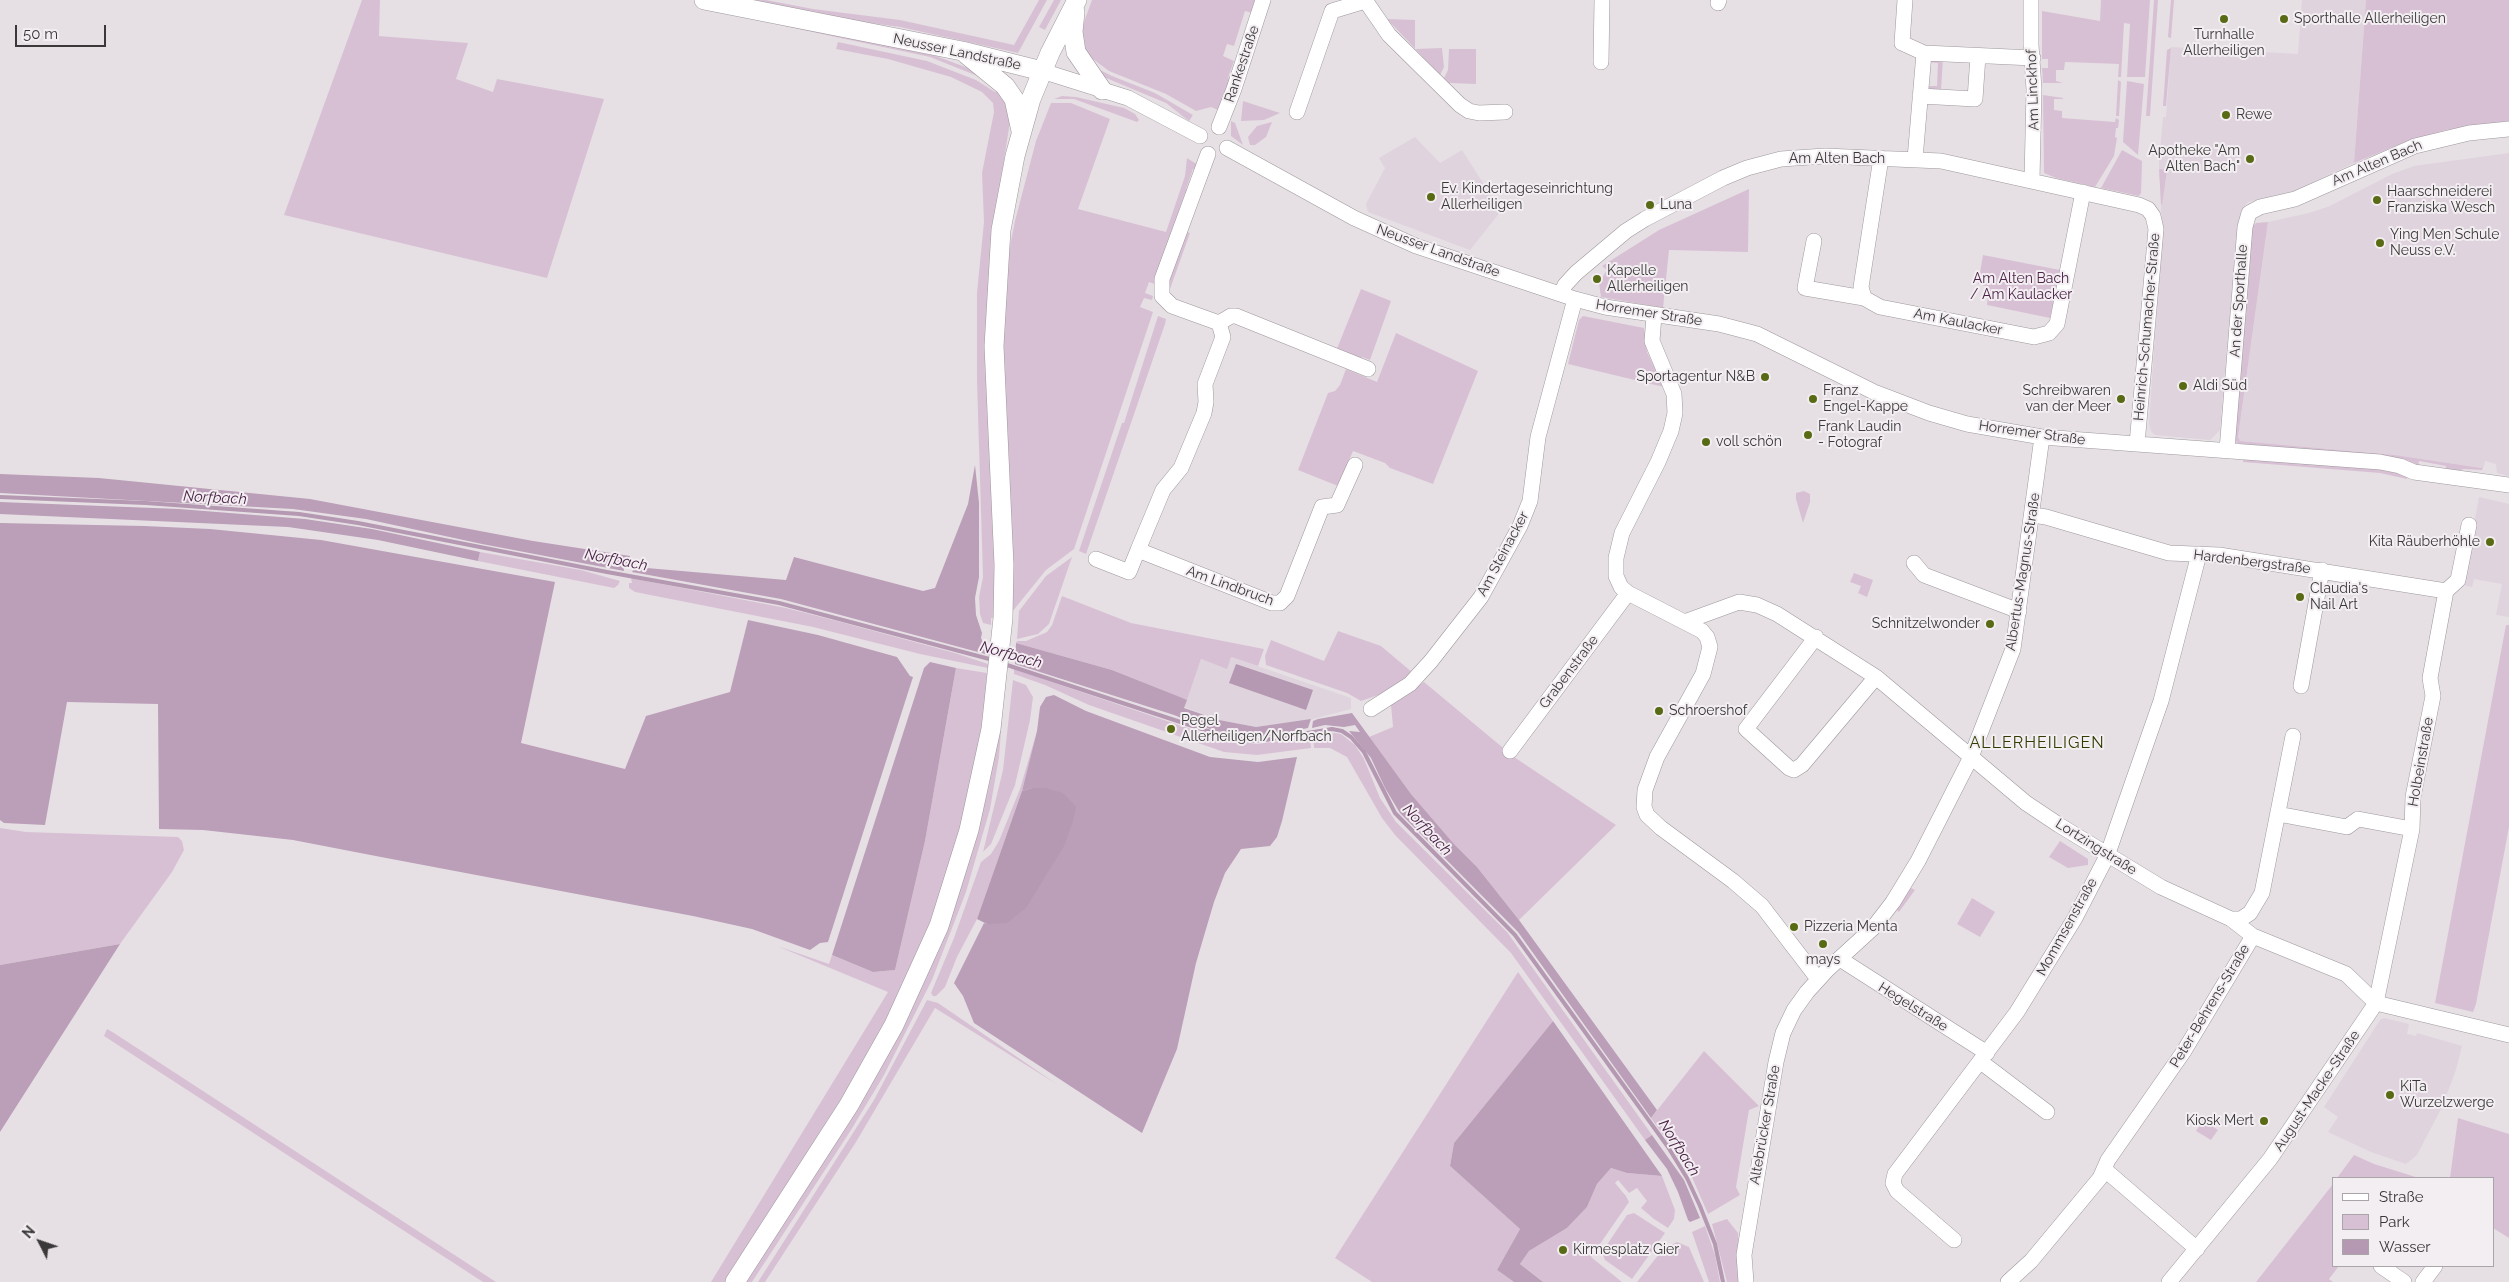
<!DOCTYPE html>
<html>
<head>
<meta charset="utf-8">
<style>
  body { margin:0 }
  #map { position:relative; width:2509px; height:1282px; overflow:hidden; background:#e6e0e5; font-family:Raleway,sans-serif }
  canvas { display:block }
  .legend { position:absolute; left:2332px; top:1177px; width:162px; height:90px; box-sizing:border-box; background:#f3eef2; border:1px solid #a9a5a8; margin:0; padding:6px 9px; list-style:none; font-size:15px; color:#3a3839 }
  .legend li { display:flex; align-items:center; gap:10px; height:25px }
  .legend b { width:25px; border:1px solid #a9a5a8 }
  .north { position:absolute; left:15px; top:1217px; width:50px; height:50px; -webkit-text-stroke:4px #f3eef2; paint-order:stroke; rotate:311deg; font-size:14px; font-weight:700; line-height:20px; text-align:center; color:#3a3839 }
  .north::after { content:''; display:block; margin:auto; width:18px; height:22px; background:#3a3839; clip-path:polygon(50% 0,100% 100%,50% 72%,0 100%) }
  .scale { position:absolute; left:15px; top:25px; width:91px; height:22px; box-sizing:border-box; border:2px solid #3a3839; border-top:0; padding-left:6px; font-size:15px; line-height:18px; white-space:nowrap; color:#3a3839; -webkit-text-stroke:4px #f3eef2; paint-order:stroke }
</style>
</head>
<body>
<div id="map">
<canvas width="2509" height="1282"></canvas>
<ul class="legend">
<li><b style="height:6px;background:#fff"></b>Straße</li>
<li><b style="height:14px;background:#d8c0d4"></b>Park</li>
<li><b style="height:14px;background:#b598b1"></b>Wasser</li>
</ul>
<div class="north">N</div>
<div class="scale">50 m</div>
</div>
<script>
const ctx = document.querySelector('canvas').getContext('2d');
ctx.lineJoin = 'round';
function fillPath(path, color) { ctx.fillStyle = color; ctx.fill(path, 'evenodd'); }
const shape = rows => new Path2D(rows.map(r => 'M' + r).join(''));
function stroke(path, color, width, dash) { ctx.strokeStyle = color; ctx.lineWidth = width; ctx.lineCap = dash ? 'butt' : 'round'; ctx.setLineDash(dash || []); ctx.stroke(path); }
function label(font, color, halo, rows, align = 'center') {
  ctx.font = font + ' Raleway,sans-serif'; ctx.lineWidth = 4; ctx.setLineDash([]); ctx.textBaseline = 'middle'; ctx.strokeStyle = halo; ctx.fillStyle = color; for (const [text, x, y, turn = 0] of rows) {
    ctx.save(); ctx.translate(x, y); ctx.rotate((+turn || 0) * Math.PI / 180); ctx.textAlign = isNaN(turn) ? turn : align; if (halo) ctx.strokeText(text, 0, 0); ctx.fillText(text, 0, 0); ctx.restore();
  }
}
fillPath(shape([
  [2302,0,2366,0,2354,163,2295,191,2248,202,2242,209,2234,266,2220,430,2210,440,2155,435,2151,431,2149,424,2162,230,2159,163,2163,117,2166,117,2171,47,2298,54],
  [1415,137,1440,163,1462,150,1501,211,1470,250,1368,212,1366,204,1385,168,1379,158],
  [2509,153,2509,476,2497,473,2496,464,2485,461,2482,468,2395,455,2240,441,2238,437,2268,222,2309,213,2330,206,2392,174,2414,166],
  [2479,497,2509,504,2509,617,2496,615,2502,584,2474,579,2472,587,2463,585],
  [1231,657,1351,698,1351,709,1309,720,1256,727,1219,720,1184,707,1201,659,1226,668],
  [2384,1018,2409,1024,2407,1034,2416,1036,2417,1033,2462,1046,2455,1073,2441,1109,2417,1155,2406,1164,2371,1152,2328,1132,2338,1117,2324,1107,2380,1020]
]), '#dfd3dd');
fillPath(shape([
  [362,0,380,0,379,36,468,43,456,79,493,92,497,79,604,99,547,278,284,215],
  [736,0,766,0,813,9,900,20,1014,45,1039,0,1047,0,1018,53,900,27,811,15],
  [1054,0,1061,0,1045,30,1039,27],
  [1092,0,1257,0,1252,13,1245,11,1234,46,1227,44,1223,56,1234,61,1228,78,1231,79,1218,110,1211,107,1196,111,1166,94,1109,71,1089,56,1085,57,1080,33],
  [2101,0,2150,0,2145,77,2127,77,2130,24,2124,23,2121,77,2118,77,2119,64,2065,62,2064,70,2056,70,2056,81,2063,83,2043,83,2042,68,2048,68,2048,59,2042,59,2042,11,2100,21],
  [2154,0,2158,0,2150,116,2146,116],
  [2171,0,2174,0,2171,38,2168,37],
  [2366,0,2509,0,2509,121,2446,130,2410,140,2354,163],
  [1387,19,1415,20,1415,49,1442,48,1444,67,1440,75],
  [785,24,936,56,976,71,985,79,930,57,784,26],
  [838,42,927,61,976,80,995,92,1003,91,1010,121,998,200,995,556,994,618,991,618,991,625,983,623,980,614,979,597,983,577,977,381,977,293,984,222,982,173,994,112,993,103,982,92,951,77,888,59,836,49],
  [2171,48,2166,106,2163,106,2167,50],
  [1449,49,1476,49,1476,84,1449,83,1444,78,1448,70],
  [1943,57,1941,91,1927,90,1928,86,1937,86,1938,63,1929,62,1929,60],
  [1098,69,1112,76,1155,93,1193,115,1189,121,1166,103,1099,75],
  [2118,80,2121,82,2119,116,2116,116],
  [2127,81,2144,84,2138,155,2123,142],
  [2043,95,2063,98,2063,99,2054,99,2054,110,2062,111,2062,118,2115,122,2116,118,2119,120,2118,128,2116,128,2115,137,2117,138,2114,156,2095,187,2056,178,2044,173],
  [1062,96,1076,97,1124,108,1135,114,1139,120,1137,122,1074,99,1054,99],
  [1243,101,1280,113,1264,120,1241,121],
  [1051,103,1071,103,1110,119,1078,209,1166,232,1185,176,1187,158,1198,165,1196,170,1193,169,1186,189,1190,190,1188,193,1185,193,1169,238,1157,285,1149,282,1145,293,1153,296,1152,300,1144,298,1140,307,1153,312,1074,549,1046,570,1012,612,1001,348,1007,262,1015,221,1036,141],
  [1231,121,1235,123,1243,145,1231,136],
  [1272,122,1266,137,1255,145,1250,145,1248,137,1257,126],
  [2122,150,2142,161,2141,193,2139,196,2101,188],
  [2159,169,2167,170,2162,205,2161,204],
  [1749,189,1748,252,1669,250,1663,308,1601,297,1599,283,1607,270,1602,266,1659,230],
  [2268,222,2238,437,2240,441,2395,455,2482,468,2485,461,2482,470,2463,469,2454,474,2445,474,2446,466,2419,461,2418,469,2237,443,2235,439,2252,227,2256,223],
  [1187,232,1190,233,1170,289,1167,288,1168,284],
  [1983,255,2060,270,2050,318,1987,305,1989,287,1978,284],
  [1361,289,1391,301,1370,360,1362,357,1360,361,1336,351],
  [1158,316,1166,319,1165,324,1086,554,1079,551,1122,423,1124,423],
  [1583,316,1644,328,1647,352,1664,387,1568,364,1579,320],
  [1396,333,1478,371,1433,484,1390,468,1385,463,1353,451,1338,486,1298,470,1328,393,1335,391,1340,385,1346,369,1377,382],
  [2243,459,2388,469,2407,477,2407,479,2380,473,2243,462],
  [1804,491,1810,494,1810,502,1803,523,1796,499,1796,493],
  [480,552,581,570,620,581,618,585,614,588,478,561],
  [1072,557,1049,624,1038,634,1017,639,1019,611,1046,576],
  [1854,573,1873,580,1867,597,1858,593,1861,586,1850,582],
  [631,578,786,608,841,622,955,653,988,664,988,668,920,654,813,627,635,592,629,588,629,583,632,583],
  [1062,596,1131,623,1264,649,1258,666,1231,657,1227,669,1201,659,1187,700,1112,670,1016,643,1017,641,1026,641,1047,632,1052,625],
  [2506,625,2509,625,2509,827,2476,1004,2473,1012,2435,1003],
  [1338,631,1381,646,1413,673,1387,692,1361,701,1347,693,1266,665,1265,656,1271,640,1324,661],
  [956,668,987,673,985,702,982,732,960,831,927,931,909,975,859,1072,725,1282,711,1282,888,992,777,946,829,964,832,955,873,972,895,970,925,841],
  [1014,669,1220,739,1257,744,1310,737,1311,748,1257,755,1224,752,1089,705,1045,685,1014,674],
  [1013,680,1026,685,1033,697,1030,720,1015,785,991,844,983,852,1003,770],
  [1424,682,1514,757,1616,825,1519,920,1477,867,1454,844,1411,794,1369,737,1393,727,1391,705],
  [1003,706,999,757,990,809,966,892,932,980,884,1075,851,1130,752,1282,745,1282,868,1091,898,1036,928,973,949,923,974,847,988,790],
  [1037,731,1022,791,977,919,957,957,945,987,936,996,933,996,931,993,954,938,981,862,991,854,999,841,1020,789],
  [1335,733,1341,734,1355,745,1364,759,1380,798,1396,822,1507,932,1652,1135,1645,1140,1511,953,1395,835,1382,818,1347,757,1330,748,1314,748,1313,736],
  [0,828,26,832,178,837,182,841,184,850,172,872,120,944,0,965],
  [2060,841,2088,859,2088,865,2068,868,2049,857],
  [1911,888,1915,890,1899,912,1896,909],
  [1972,898,1995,912,1980,937,1957,924],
  [1518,972,1553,1021,1454,1143,1450,1166,1520,1229,1497,1270,1514,1282,1372,1282,1335,1258],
  [927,1000,938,1003,1058,1085,935,1008,856,1142,765,1282,758,1282,874,1100],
  [107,1029,114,1033,496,1282,483,1282,372,1210,104,1036],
  [1704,1051,1759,1106,1749,1110,1736,1187,1740,1195,1708,1214,1691,1175,1651,1118],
  [2458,1118,2509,1134,2509,1238,2493,1228,2493,1178,2450,1178],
  [2203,1120,2218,1130,2211,1140,2196,1131],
  [2354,1155,2374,1164,2419,1178,2337,1178],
  [1611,1168,1627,1173,1662,1176,1675,1210,1674,1219,1668,1228,1654,1219,1641,1208,1647,1201,1637,1188,1629,1193,1618,1180,1615,1183,1626,1196,1629,1202,1591,1257,1622,1282,1543,1282,1520,1264,1529,1251,1567,1228,1587,1207,1597,1184],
  [2333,1184,2333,1266,2339,1266,2329,1279,2333,1282,2256,1282],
  [1634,1213,1665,1233,1632,1279,1605,1260,1603,1255,1604,1249,1627,1215],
  [1727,1219,1738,1233,1741,1282,1727,1282,1712,1224],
  [1705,1226,1715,1255,1720,1282,1709,1282,1692,1232],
  [1677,1242,1689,1247,1704,1282,1637,1282,1663,1249]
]), '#d8c0d4');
fillPath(shape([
  [975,465,979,503,979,577,975,598,976,615,982,633,981,638,985,646,990,646,989,655,781,599,632,572,635,567,786,580,794,557,923,591,935,588,968,504],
  [0,474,99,478,310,499,533,541,630,556,627,565,623,564,624,571,482,544,366,519,293,509,0,493],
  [0,502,179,509,305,519,372,529,480,552,478,561,378,540,288,527,0,514],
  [0,523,144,526,210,529,321,540,555,582,521,743,625,769,646,716,730,692,748,620,818,635,897,657,910,676,913,677,828,942,820,943,810,950,752,929,693,916,381,857,293,840,203,830,159,829,158,704,67,702,45,825,4,823,0,820],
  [1016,643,1112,670,1180,697,1187,700,1184,708,1219,720,1256,727,1311,719,1308,728,1265,737,1215,731,1174,715,1015,664],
  [930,662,956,668,925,841,895,970,873,972,832,955,924,668],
  [1054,695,1086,711,1210,757,1258,762,1297,757,1282,821,1277,837,1270,846,1241,849,1225,873,1214,902,1196,963,1177,1049,1142,1133,974,1023,963,996,954,983,984,923,987,924,1032,788,1022,791,1037,731,1040,707,1046,697],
  [1352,713,1411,794,1454,844,1477,867,1519,920,1657,1110,1651,1118,1518,932,1400,813,1385,788,1371,758,1349,731,1360,732,1355,725,1344,727,1325,725,1312,728,1313,721,1318,719],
  [120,944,0,1132,0,965],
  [1553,1021,1662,1176,1627,1173,1611,1168,1597,1184,1587,1207,1567,1228,1529,1251,1520,1264,1543,1282,1514,1282,1497,1270,1520,1229,1450,1166,1454,1143],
  [1652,1135,1684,1180,1700,1218,1690,1222,1688,1220,1678,1192,1667,1169,1645,1140]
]), '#bb9eb7');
fillPath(shape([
  [1236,664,1313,690,1306,710,1229,683],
  [1032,788,1045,788,1063,793,1076,807,1073,821,1064,846,1026,908,1007,923,987,924,977,919,1022,791]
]), '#b598b1');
stroke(shape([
  [0,497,146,503,299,514,358,523,607,572,779,603,993,660],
  [1004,664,1223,736,1252,741,1265,740,1332,729,1342,731,1351,737,1364,752,1395,813,1515,935,1668,1147,1687,1178,1700,1206,1715,1244,1723,1282]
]), '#b598b1', 4);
const minor = shape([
  [1365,0,1389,35,1460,105,1469,111,1479,113,1505,112],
  [1905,0,1902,43,1924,53],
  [2031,0,2031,45,2034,89,2032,180],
  [1718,3,1719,0],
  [1601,62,1602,0],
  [1042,71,1128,98,1200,136],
  [1920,96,1975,99,1978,56],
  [1297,112,1332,11,1365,1],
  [1219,127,1234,89,1263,0],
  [1227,148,1354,218,1416,246,1575,299,1605,307,1719,324,1757,334,1874,392,1929,413,1967,424,2042,437,2380,462,2400,466,2414,472,2509,485],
  [1208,154,1162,279,1162,296,1172,306,1219,323,1231,316,1236,316,1368,369],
  [1881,158,1861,287,1864,298,1880,307,2034,337,2049,333,2057,324,2083,192],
  [1915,159,1924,53,2033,58],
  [1814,241,1805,288,1864,298],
  [1561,294,1565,285,1576,273,1626,231,1645,219,1723,178,1747,168,1781,159,1825,156,1941,161,2139,205,2148,209,2153,216,2156,229,2137,444],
  [1654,316,1652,341,1674,394,1675,413,1671,431,1658,462,1622,533,1616,558,1616,576,1621,587,1628,593,1702,631,1707,637,1710,647,1703,674,1657,757,1645,790,1644,807,1647,815,1661,828,1733,881,1762,906,1818,979],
  [1219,323,1223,337,1205,384,1206,402,1204,413,1181,468,1163,490,1138,550,1272,603,1280,603,1287,596,1322,507,1337,505,1355,465],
  [2227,450,2245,227,2249,213,2260,207,2295,199,2415,146,2469,133,2509,129],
  [2033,515,2046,517,2169,553,2219,555,2446,591],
  [1096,559,1129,572,1138,550],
  [1914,563,1924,575,2019,611],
  [1687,621,1739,602,1757,605,1777,614,1876,677,2026,803,2059,825,2161,887,2231,919,2253,936,2346,974,2376,1003],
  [1816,637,1746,729,1789,768,1794,770,1802,765,1876,677],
  [2301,686,2322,570],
  [1371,709,1410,684,1431,661,1481,597,1520,526,1530,501,1538,437,1575,299],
  [1510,751,1628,593],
  [2278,814,2347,827,2358,819,2412,829],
  [2231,919,2241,919,2250,913,2262,893,2293,736],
  [1840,959,1987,1053],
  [2376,1003,2509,1035],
  [1981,1062,2047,1112],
  [2104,1169,2197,1249],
  [1954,1240,1897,1191,1893,1183,1895,1174,2017,1012,2075,918,2107,856,2161,701,2199,554],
  [2381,1266,2404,1282],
  [1746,1282,1744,1255,1776,1062,1783,1033,1794,1010,1807,992,1827,970,1873,928,1893,902,1918,861,1971,757,2013,649,2042,437],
  [2008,1282,2031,1261,2100,1178,2108,1160,2184,1051,2253,936],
  [2169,1282,2270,1159,2376,1003,2412,829,2413,797,2433,696,2430,678,2446,591,2458,580,2469,525],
  [2423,1282,2435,1266]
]);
const major = shape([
  [704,0,962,51,1042,71],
  [1075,12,1073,32,1076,52,1102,90],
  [967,55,1005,86,1014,99,1021,131],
  [735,1282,849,1105,894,1025,939,926,969,830,991,729,1003,618,1004,565,994,346,1001,230,1015,156,1031,99,1050,53,1077,0]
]);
stroke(minor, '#9d989c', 16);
stroke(major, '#9d989c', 20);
stroke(minor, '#fff', 15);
stroke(major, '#fff', 19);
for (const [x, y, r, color] of [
  [2224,19,5,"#596a15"],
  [2284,19,5,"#596a15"],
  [2226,115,5,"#596a15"],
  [2250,159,5,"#596a15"],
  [1431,197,5,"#596a15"],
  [2377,200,5,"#596a15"],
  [1650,205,5,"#596a15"],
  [2380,243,5,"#596a15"],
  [1597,279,5,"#596a15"],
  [1765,377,5,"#596a15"],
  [2183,386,5,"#596a15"],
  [1813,399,5,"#596a15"],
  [2121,399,5,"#596a15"],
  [1808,435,5,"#596a15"],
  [1706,442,5,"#596a15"],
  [2490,542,5,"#596a15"],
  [2300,597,5,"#596a15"],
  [1990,624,5,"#596a15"],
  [1659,711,5,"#596a15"],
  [1171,729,5,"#596a15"],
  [1794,927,5,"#596a15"],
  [1823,944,5,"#596a15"],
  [2390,1095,5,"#596a15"],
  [2264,1121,5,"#596a15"],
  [1563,1250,5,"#596a15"]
]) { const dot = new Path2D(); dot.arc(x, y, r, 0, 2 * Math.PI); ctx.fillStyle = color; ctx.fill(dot); stroke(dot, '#f3eef2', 2); }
label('14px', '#3a3839', '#f3eef2', [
  ["Sporthalle Allerheiligen",2294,19],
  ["Turnhalle",2224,35,"center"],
  ["Allerheiligen",2224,51,"center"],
  ["Rewe",2236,115],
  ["Apotheke \"Am",2240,151,"right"],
  ["Alten Bach\"",2240,167,"right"],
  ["Ev. Kindertageseinrichtung",1441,189],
  ["Allerheiligen",1441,205],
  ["Haarschneiderei",2387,192],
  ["Franziska Wesch",2387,208],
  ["Luna",1660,205],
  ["Ying Men Schule",2390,235],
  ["Neuss e.V.",2390,251],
  ["Kapelle",1607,271],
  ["Allerheiligen",1607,287],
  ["Sportagentur N&B",1755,377,"right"],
  ["Aldi Süd",2193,386],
  ["Franz",1823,391],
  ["Engel-Kappe",1823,407],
  ["Schreibwaren",2111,391,"right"],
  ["van der Meer",2111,407,"right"],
  ["Frank Laudin",1818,427],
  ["- Fotograf",1818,443],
  ["voll schön",1716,442],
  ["Kita Räuberhöhle",2480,542,"right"],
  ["Claudia's",2310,589],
  ["Nail Art",2310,605],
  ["Schnitzelwonder",1980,624,"right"],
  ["Schroershof",1669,711],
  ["Pegel",1181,721],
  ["Allerheiligen/Norfbach",1181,737],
  ["Pizzeria Menta",1804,927],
  ["mays",1823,960,"center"],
  ["KiTa",2400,1087],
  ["Wurzelzwerge",2400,1103],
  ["Kiosk Mert",2254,1121,"right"],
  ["Kirmesplatz Gier",1573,1250]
], 'left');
label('14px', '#3a3839', '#f3eef2', [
  ["Neusser Landstraße",957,52,12],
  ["Rankestraße",1242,64,-71],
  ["Am Linckhof",2033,90,-92],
  ["Am Alten Bach",1837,159],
  ["Am Alten Bach",2377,163,-23],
  ["Neusser Landstraße",1438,251,20],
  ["An der Sporthalle",2239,301,-86],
  ["Horremer Straße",1649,313,9],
  ["Am Kaulacker",1958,322,11],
  ["Heinrich-Schumacher-Straße",2147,327,-85],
  ["Horremer Straße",2032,433,8],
  ["Am Steinacker",1503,554,-62],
  ["Hardenbergstraße",2252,562,7],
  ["Albertus-Magnus-Straße",2023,572,-81],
  ["Am Lindbruch",1230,586,20],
  ["Grabenstraße",1569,672,-53],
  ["Holbeinstraße",2421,762,-80],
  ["Lortzingstraße",2096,847,32],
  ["Mommsenstraße",2067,927,-61],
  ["Peter-Behrens-Straße",2210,1006,-59],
  ["Hegelstraße",1913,1007,32],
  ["August-Macke-Straße",2317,1091,-56],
  ["Altebrücker Straße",1765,1125,-80]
]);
label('14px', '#4c2448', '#f3eef2', [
  ["Am Alten Bach",2021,279],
  ["/ Am Kaulacker",2021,295]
]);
label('italic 15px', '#4b2347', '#f3eef2', [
  ["Norfbach",215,498,3],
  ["Norfbach",616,560,11],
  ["Norfbach",1011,655,16],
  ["Norfbach",1427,830,47],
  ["Norfbach",1679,1148,58]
]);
ctx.letterSpacing = '1px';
label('16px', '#313c00', '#f3eef2', [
  ["ALLERHEILIGEN",2037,743]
]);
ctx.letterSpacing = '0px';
</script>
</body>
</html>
